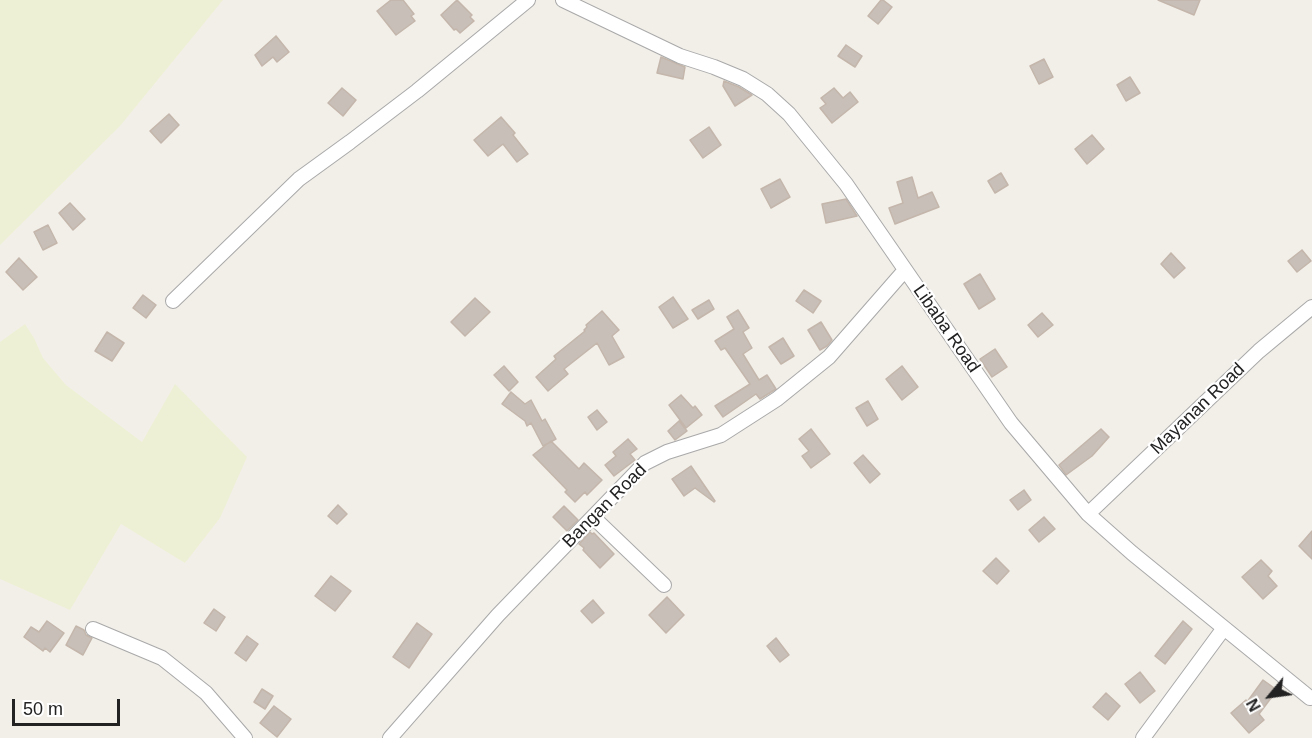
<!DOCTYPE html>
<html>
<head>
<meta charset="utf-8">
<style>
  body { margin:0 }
  #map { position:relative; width:1312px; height:738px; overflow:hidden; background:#f2efe9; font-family:Helvetica,sans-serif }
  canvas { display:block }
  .north { position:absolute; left:1240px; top:666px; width:60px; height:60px; -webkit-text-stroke:4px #fff; paint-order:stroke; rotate:241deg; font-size:16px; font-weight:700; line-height:24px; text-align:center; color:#222 }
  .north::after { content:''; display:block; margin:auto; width:21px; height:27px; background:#222; clip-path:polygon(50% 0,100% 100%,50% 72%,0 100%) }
  .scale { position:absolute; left:12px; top:699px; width:108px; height:27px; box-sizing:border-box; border:3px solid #222; border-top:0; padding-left:8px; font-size:18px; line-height:21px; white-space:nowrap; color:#222; -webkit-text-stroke:4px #fff; paint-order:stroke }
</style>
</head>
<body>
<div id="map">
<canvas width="1312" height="738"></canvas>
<div class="north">N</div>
<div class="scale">50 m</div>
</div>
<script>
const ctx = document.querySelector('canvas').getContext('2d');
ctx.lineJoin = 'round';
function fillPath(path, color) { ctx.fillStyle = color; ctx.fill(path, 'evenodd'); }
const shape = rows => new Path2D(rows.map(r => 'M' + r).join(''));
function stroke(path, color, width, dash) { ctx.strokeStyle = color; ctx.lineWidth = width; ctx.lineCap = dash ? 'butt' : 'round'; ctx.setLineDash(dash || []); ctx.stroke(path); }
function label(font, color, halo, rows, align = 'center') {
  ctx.font = font + ' Helvetica,sans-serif'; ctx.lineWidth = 4.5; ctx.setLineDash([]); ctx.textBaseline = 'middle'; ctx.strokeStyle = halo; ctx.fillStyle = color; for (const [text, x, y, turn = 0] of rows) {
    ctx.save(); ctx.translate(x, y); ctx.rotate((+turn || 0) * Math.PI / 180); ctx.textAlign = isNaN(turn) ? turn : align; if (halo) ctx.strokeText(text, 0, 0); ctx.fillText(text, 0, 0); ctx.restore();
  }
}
fillPath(shape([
  [0,0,223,0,120,126,0,245],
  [25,324,34,338,43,358,66,385,142,442,175,384,247,457,220,518,185,563,121,524,70,610,0,579,0,342]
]), '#eef0d5');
const building = shape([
  [391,0,403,0,414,14,411,16,415,21,396,35,377,11,391,0],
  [457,0,472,15,470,17,474,21,460,33,456,29,454,30,441,15,457,0],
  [881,0,883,0,892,7,878,24,868,16,881,0],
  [1158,0,1200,0,1194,15,1158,0],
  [276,36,289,52,277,62,273,57,262,66,255,55,276,36],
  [846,45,862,56,855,67,838,56,846,45],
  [661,57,685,67,683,79,657,73,661,57],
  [1044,59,1053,77,1039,84,1030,66,1044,59],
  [1130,77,1140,93,1126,101,1117,85,1130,77],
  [724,81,739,87,752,95,735,106,723,86,724,81],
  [342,88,356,100,343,116,328,103,342,88],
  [834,88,843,98,850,92,858,102,832,123,820,108,826,104,821,98,834,88],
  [169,114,179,125,161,143,150,131,169,114],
  [501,117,515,133,513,135,528,154,517,162,503,144,488,156,474,140,501,117],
  [709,127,721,145,703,158,690,140,709,127],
  [1092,135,1104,149,1087,164,1075,149,1092,135],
  [1001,173,1008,185,995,193,988,181,1001,173],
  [912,177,918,198,932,192,939,207,895,224,889,208,903,203,897,182,912,177],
  [780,179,790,197,771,208,761,189,780,179],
  [846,199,857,216,826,223,822,204,846,199],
  [70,203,85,219,73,230,59,213,70,203],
  [48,225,57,243,43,250,34,232,48,225],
  [1302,250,1311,261,1297,272,1288,261,1302,250],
  [1171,253,1185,268,1174,278,1161,264,1171,253],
  [19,258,37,277,23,290,6,272,19,258],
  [980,274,995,299,979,309,964,284,980,274],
  [804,290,821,301,813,313,796,301,804,290],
  [143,295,156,305,146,318,133,308,143,295],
  [673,297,688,319,673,328,659,307,673,297],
  [475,298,490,312,465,336,451,322,475,298],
  [709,300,714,309,698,319,692,310,709,300],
  [738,310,749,328,743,332,752,348,743,354,759,380,767,375,776,389,760,399,756,394,723,417,715,406,750,384,725,348,721,350,715,341,734,329,727,317,738,310],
  [602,311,619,330,612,336,624,357,609,365,597,343,564,369,568,374,548,391,536,377,556,359,554,356,585,331,584,330,587,327,586,325,602,311],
  [1042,313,1053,325,1038,337,1028,325,1042,313],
  [821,322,832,340,827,346,820,350,808,330,821,322],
  [107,332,124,343,112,361,95,351,107,332],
  [783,338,794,356,781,364,769,347,783,338],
  [995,349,1007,367,992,377,980,359,995,349],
  [504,366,518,382,509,391,494,375,504,366],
  [902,366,918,387,902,400,886,379,902,366],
  [511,392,525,404,531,400,542,421,545,419,556,439,543,446,531,423,527,426,525,421,502,404,511,392],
  [681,395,693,408,695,406,702,415,686,428,669,405,681,395],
  [868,401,878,419,867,426,856,408,868,401],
  [597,410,607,422,597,430,588,417,597,410],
  [679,421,687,431,675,440,668,431,679,421],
  [811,429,830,454,811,468,802,456,809,451,799,439,811,429],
  [1101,429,1109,437,1092,456,1066,475,1059,465,1101,429],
  [628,439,637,449,630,454,635,460,614,476,605,465,616,456,613,452,628,439],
  [551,441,579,469,584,463,602,480,587,495,585,492,575,502,565,492,567,490,533,455,551,441],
  [863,455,880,474,870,483,854,463,863,455],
  [691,466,715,501,714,502,695,488,684,496,672,479,691,466],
  [1024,490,1031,500,1018,510,1010,500,1024,490],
  [338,505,347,514,337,524,328,516,338,505],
  [564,506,578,520,567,531,553,517,564,506],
  [1044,517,1055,529,1039,542,1029,530,1044,517],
  [1312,531,1312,559,1299,546,1312,531],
  [590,532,592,534,594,533,614,554,600,568,583,550,584,548,579,544,590,532],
  [996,558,1009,571,997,584,983,571,996,558],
  [1261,560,1272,571,1268,576,1277,586,1263,599,1242,577,1261,560],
  [331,576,351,591,335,611,315,596,331,576],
  [667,597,684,615,666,633,649,615,667,597],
  [593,600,604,613,592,623,581,611,593,600],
  [214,609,225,617,216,631,204,623,214,609],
  [47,621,64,633,50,652,45,648,43,651,24,637,31,627,39,632,47,621],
  [1183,621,1192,629,1165,664,1155,656,1183,621],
  [417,623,432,634,409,668,393,657,417,623],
  [76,626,84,630,86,635,92,638,83,655,66,645,76,626],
  [247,636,258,644,246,661,235,653,247,636],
  [776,638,789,655,780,662,767,646,776,638],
  [1140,672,1155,691,1140,703,1125,684,1140,672],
  [1263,680,1277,690,1259,714,1264,720,1249,733,1231,713,1246,700,1247,702,1263,680],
  [262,689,273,696,265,709,254,702,262,689],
  [1106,693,1120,706,1108,720,1093,707,1106,693],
  [274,706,291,719,277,737,260,723,274,706]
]);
fillPath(building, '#c7bfb8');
stroke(building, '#c4b6ab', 1.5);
const street = shape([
  [563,0,680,56,714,67,743,79,767,94,789,114,846,184,1011,423,1088,514,1132,553,1310,698],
  [173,301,299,179,350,142,417,91,528,0],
  [1088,514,1259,351,1312,307],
  [593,517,664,585],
  [93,629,162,658,206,693,245,738],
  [390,738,498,615,645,463,667,452,721,435,777,399,829,357,905,270],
  [1143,738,1224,628]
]);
stroke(street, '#a9a9a9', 16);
stroke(street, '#fff', 14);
label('18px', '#222', '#fff', [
  ["Libaba Road",946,329,55],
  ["Mayanan Road",1198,409,-44],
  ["Bangan Road",605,506,-45]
]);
</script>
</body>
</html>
